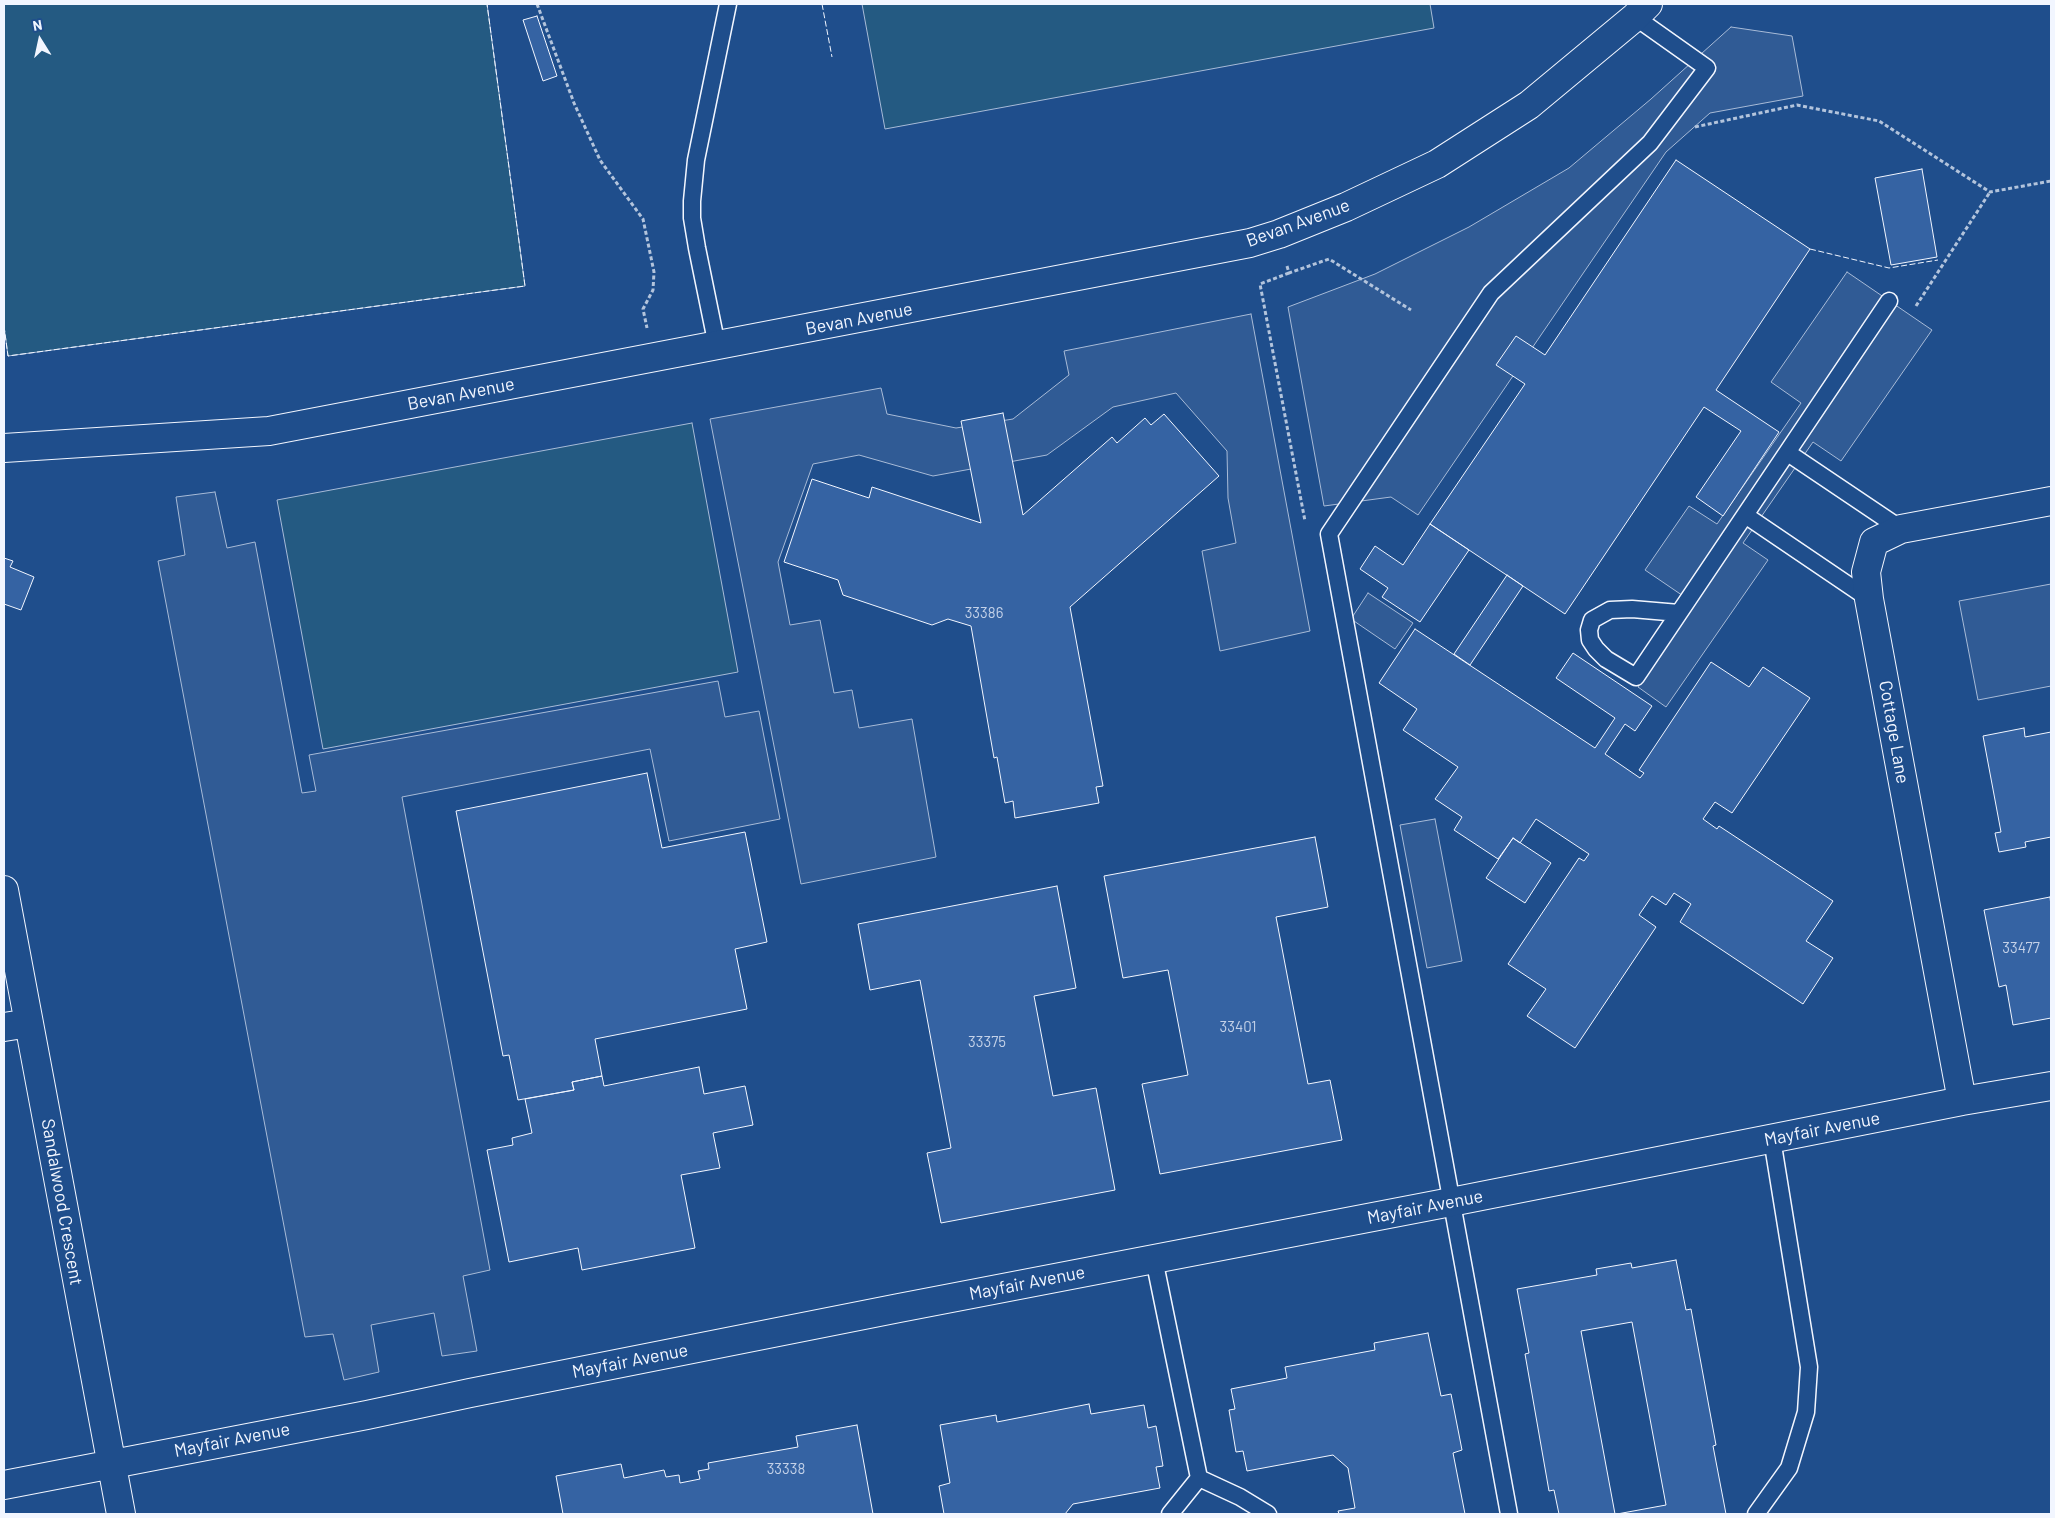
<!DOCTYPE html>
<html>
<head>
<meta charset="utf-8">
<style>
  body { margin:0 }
  #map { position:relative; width:2055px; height:1518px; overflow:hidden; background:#1f4e8c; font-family:Barlow,sans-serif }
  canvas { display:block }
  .frame { position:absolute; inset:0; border:5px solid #f2f6ff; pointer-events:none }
  .north { position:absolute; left:15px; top:15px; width:50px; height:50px; -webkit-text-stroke:4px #1f4e8c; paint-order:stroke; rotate:350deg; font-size:14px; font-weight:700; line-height:20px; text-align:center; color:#f2f6ff }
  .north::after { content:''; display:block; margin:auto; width:18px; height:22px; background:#f2f6ff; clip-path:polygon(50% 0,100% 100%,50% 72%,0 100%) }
</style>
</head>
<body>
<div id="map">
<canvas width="2055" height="1518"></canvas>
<div class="frame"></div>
<div class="north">N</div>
</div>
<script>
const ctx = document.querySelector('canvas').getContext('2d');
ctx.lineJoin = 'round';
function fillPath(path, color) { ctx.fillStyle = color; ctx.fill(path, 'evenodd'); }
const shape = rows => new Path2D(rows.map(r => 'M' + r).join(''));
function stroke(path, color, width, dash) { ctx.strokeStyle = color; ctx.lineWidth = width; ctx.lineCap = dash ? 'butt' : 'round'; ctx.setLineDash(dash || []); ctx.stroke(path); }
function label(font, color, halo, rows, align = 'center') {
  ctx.font = font + ' Barlow,sans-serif'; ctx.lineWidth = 4; ctx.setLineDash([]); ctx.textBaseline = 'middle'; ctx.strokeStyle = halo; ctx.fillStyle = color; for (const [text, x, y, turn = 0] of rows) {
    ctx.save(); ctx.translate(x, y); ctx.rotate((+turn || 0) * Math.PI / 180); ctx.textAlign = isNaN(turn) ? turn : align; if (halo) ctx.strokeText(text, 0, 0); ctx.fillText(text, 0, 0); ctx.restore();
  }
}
const green = shape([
  [4,4,487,4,525,286,8,356,4,326,4,4],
  [862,4,1430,4,1434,28,885,129,862,4],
  [692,423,738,672,323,749,277,500,692,423]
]);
fillPath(green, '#245a82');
stroke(green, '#a8bbd7', 1);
const parking = shape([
  [1731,27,1792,36,1803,96,1710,113,1666,152,1418,515,1391,497,1324,506,1288,307,1375,274,1469,227,1569,168,1651,99,1731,27],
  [1847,272,1932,330,1841,461,1813,442,1743,543,1768,560,1666,707,1638,687,1695,604,1645,570,1689,506,1717,524,1801,403,1771,382,1847,272],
  [1251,314,1310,631,1220,651,1202,551,1236,543,1228,498,1227,451,1176,393,1113,407,1047,455,933,476,859,455,813,464,778,562,790,625,820,620,834,693,852,690,859,728,912,719,936,857,801,884,710,419,881,388,887,414,956,428,1013,419,1069,375,1064,351,1251,314],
  [215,492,227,548,255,542,302,793,316,791,309,755,718,681,725,717,759,711,780,819,669,841,650,749,402,797,490,1270,463,1276,477,1351,442,1356,434,1313,371,1325,379,1372,344,1380,333,1334,305,1337,158,561,185,555,176,497,215,492],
  [2051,584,2051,686,1978,700,1959,601,2051,584],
  [1368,593,1413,623,1395,649,1351,619,1368,593],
  [1435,819,1462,961,1427,968,1400,825,1435,819]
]);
fillPath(parking, '#305b95');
stroke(parking, '#a8bbd7', 1);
const building = shape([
  [537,16,557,76,543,81,523,20,537,16],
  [1676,160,1810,249,1716,390,1779,432,1723,516,1696,497,1741,431,1704,407,1565,614,1430,524,1525,384,1496,365,1516,336,1545,355,1676,160],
  [1922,169,1937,257,1891,265,1875,178,1922,169],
  [1003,413,1023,515,1112,437,1117,443,1145,418,1151,425,1164,414,1219,476,1070,607,1103,786,1096,787,1099,803,1015,818,1013,801,1005,803,997,757,994,758,971,626,948,619,932,625,843,595,838,580,784,562,812,479,869,498,872,487,981,523,961,421,1003,413],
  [1430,524,1469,550,1420,622,1382,597,1388,588,1360,569,1375,546,1403,565,1430,524],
  [4,558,13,561,10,567,34,577,21,610,4,604,4,558],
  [1507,575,1523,586,1470,665,1454,654,1507,575],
  [1415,629,1595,748,1615,718,1556,678,1573,653,1652,706,1635,731,1625,724,1605,754,1640,778,1644,773,1639,770,1711,662,1749,687,1763,667,1810,698,1732,813,1715,802,1703,819,1717,829,1719,826,1833,901,1806,941,1833,958,1803,1004,1680,922,1691,904,1674,893,1666,905,1652,896,1639,915,1656,927,1575,1048,1527,1016,1546,989,1508,964,1579,858,1584,861,1589,854,1536,819,1520,843,1513,838,1498,859,1454,830,1462,817,1435,799,1458,767,1403,730,1417,709,1379,683,1415,629],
  [2024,728,2025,737,2051,732,2051,837,2025,842,2026,847,1999,852,1995,833,2001,832,1983,736,2024,728],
  [647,773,662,848,745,832,767,942,735,949,747,1009,595,1039,602,1076,572,1082,574,1090,518,1100,509,1055,503,1056,456,811,647,773],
  [1315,837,1328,907,1276,917,1308,1084,1330,1080,1342,1140,1160,1174,1142,1084,1188,1075,1168,970,1123,978,1104,876,1315,837],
  [1513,838,1551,863,1525,903,1486,878,1513,838],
  [1057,886,1076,988,1034,996,1053,1096,1096,1088,1115,1190,941,1223,927,1153,951,1148,920,980,870,990,858,924,1057,886],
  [2050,897,2051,906,2051,1018,2013,1025,2006,985,1999,987,1984,910,2050,897],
  [699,1067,704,1094,745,1086,753,1125,713,1133,720,1168,681,1175,695,1248,582,1270,578,1248,509,1262,487,1150,513,1145,512,1138,532,1133,525,1099,574,1090,572,1082,602,1076,604,1086,699,1067],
  [1676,1260,1686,1310,1691,1309,1716,1445,1713,1446,1726,1514,1617,1514,1666,1505,1632,1322,1581,1331,1615,1514,1559,1514,1554,1490,1549,1491,1525,1354,1529,1353,1517,1289,1597,1275,1596,1269,1631,1263,1632,1268,1676,1260],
  [1428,1333,1441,1396,1451,1394,1462,1450,1453,1453,1465,1514,1339,1514,1338,1511,1355,1508,1348,1468,1333,1455,1247,1471,1243,1451,1236,1452,1229,1410,1235,1409,1231,1389,1287,1378,1285,1367,1375,1350,1374,1343,1428,1333],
  [1089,1404,1091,1414,1144,1405,1148,1428,1156,1426,1163,1466,1156,1467,1160,1488,1073,1504,1065,1514,944,1514,939,1486,950,1483,940,1425,996,1415,997,1422,1089,1404],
  [857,1425,873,1514,563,1514,556,1476,621,1464,624,1478,664,1470,666,1477,679,1475,680,1483,700,1479,698,1471,709,1469,708,1463,798,1447,796,1436,857,1425]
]);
fillPath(building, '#3563a3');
stroke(building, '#f2f6ff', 1);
const lane = shape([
  [717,346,697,248,692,218,692,201,696,160,728,4],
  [1788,453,1901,529],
  [1745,515,1869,599],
  [1679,613,1632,609,1610,610,1592,620,1589,630,1590,640,1596,649,1606,659,1636,677,1889,301],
  [1154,1259,1199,1478],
  [1199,1478,1240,1497,1268,1514],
  [1170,1514,1199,1478],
  [1509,1514,1329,534,1491,293,1650,143,1707,68,1635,17],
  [1756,1514,1789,1468,1806,1412,1809,1367,1772,1139]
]);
const street = shape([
  [4,890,121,1514],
  [4,1027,29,1023],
  [1962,1101,1869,599,1866,572,1874,542,1901,529,2051,501],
  [4,1485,367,1415,470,1393,899,1308,1451,1202,1962,1101,2051,1086]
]);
const secondary = shape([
  [4,448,269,431,1250,243,1279,234,1346,207,1437,164,1529,105,1635,17,1648,4]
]);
stroke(lane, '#f2f6ff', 19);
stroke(street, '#f2f6ff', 30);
stroke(secondary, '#f2f6ff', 30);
stroke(shape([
  [537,4,574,103,600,160,643,219,654,272,653,290,643,309,647,328],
  [1695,127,1797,105,1879,121,1990,192,2051,181],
  [1287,266,1289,273,1329,259,1411,310],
  [1289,273,1260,284,1305,521],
  [1916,306,1990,192]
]), '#b3c4dc', 3, [4, 2.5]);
stroke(lane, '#1f4e8c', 16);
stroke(street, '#1f4e8c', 28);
stroke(secondary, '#1f4e8c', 28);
stroke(shape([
  [822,4,832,57],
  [1810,249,1889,268,1938,260],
  [4,326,8,356,525,286,487,4]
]), '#f2f6ff', 1, [6, 2.5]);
label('15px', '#c3d1e8', null, [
  ["33386",984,613],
  ["33477",2021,948],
  ["33401",1238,1027],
  ["33375",987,1042],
  ["33338",786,1469]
]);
label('18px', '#f2f6ff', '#1f4e8c', [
  ["Bevan Avenue",1298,223,-20],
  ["Bevan Avenue",859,319,-11],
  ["Bevan Avenue",461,394,-11],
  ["Cottage Lane",1894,732,80],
  ["Mayfair Avenue",1822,1129,-11],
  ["Sandalwood Crescent",62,1202,80],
  ["Mayfair Avenue",1425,1207,-11],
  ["Mayfair Avenue",1027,1283,-11],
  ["Mayfair Avenue",630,1361,-11],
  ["Mayfair Avenue",232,1440,-11]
]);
</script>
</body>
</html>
